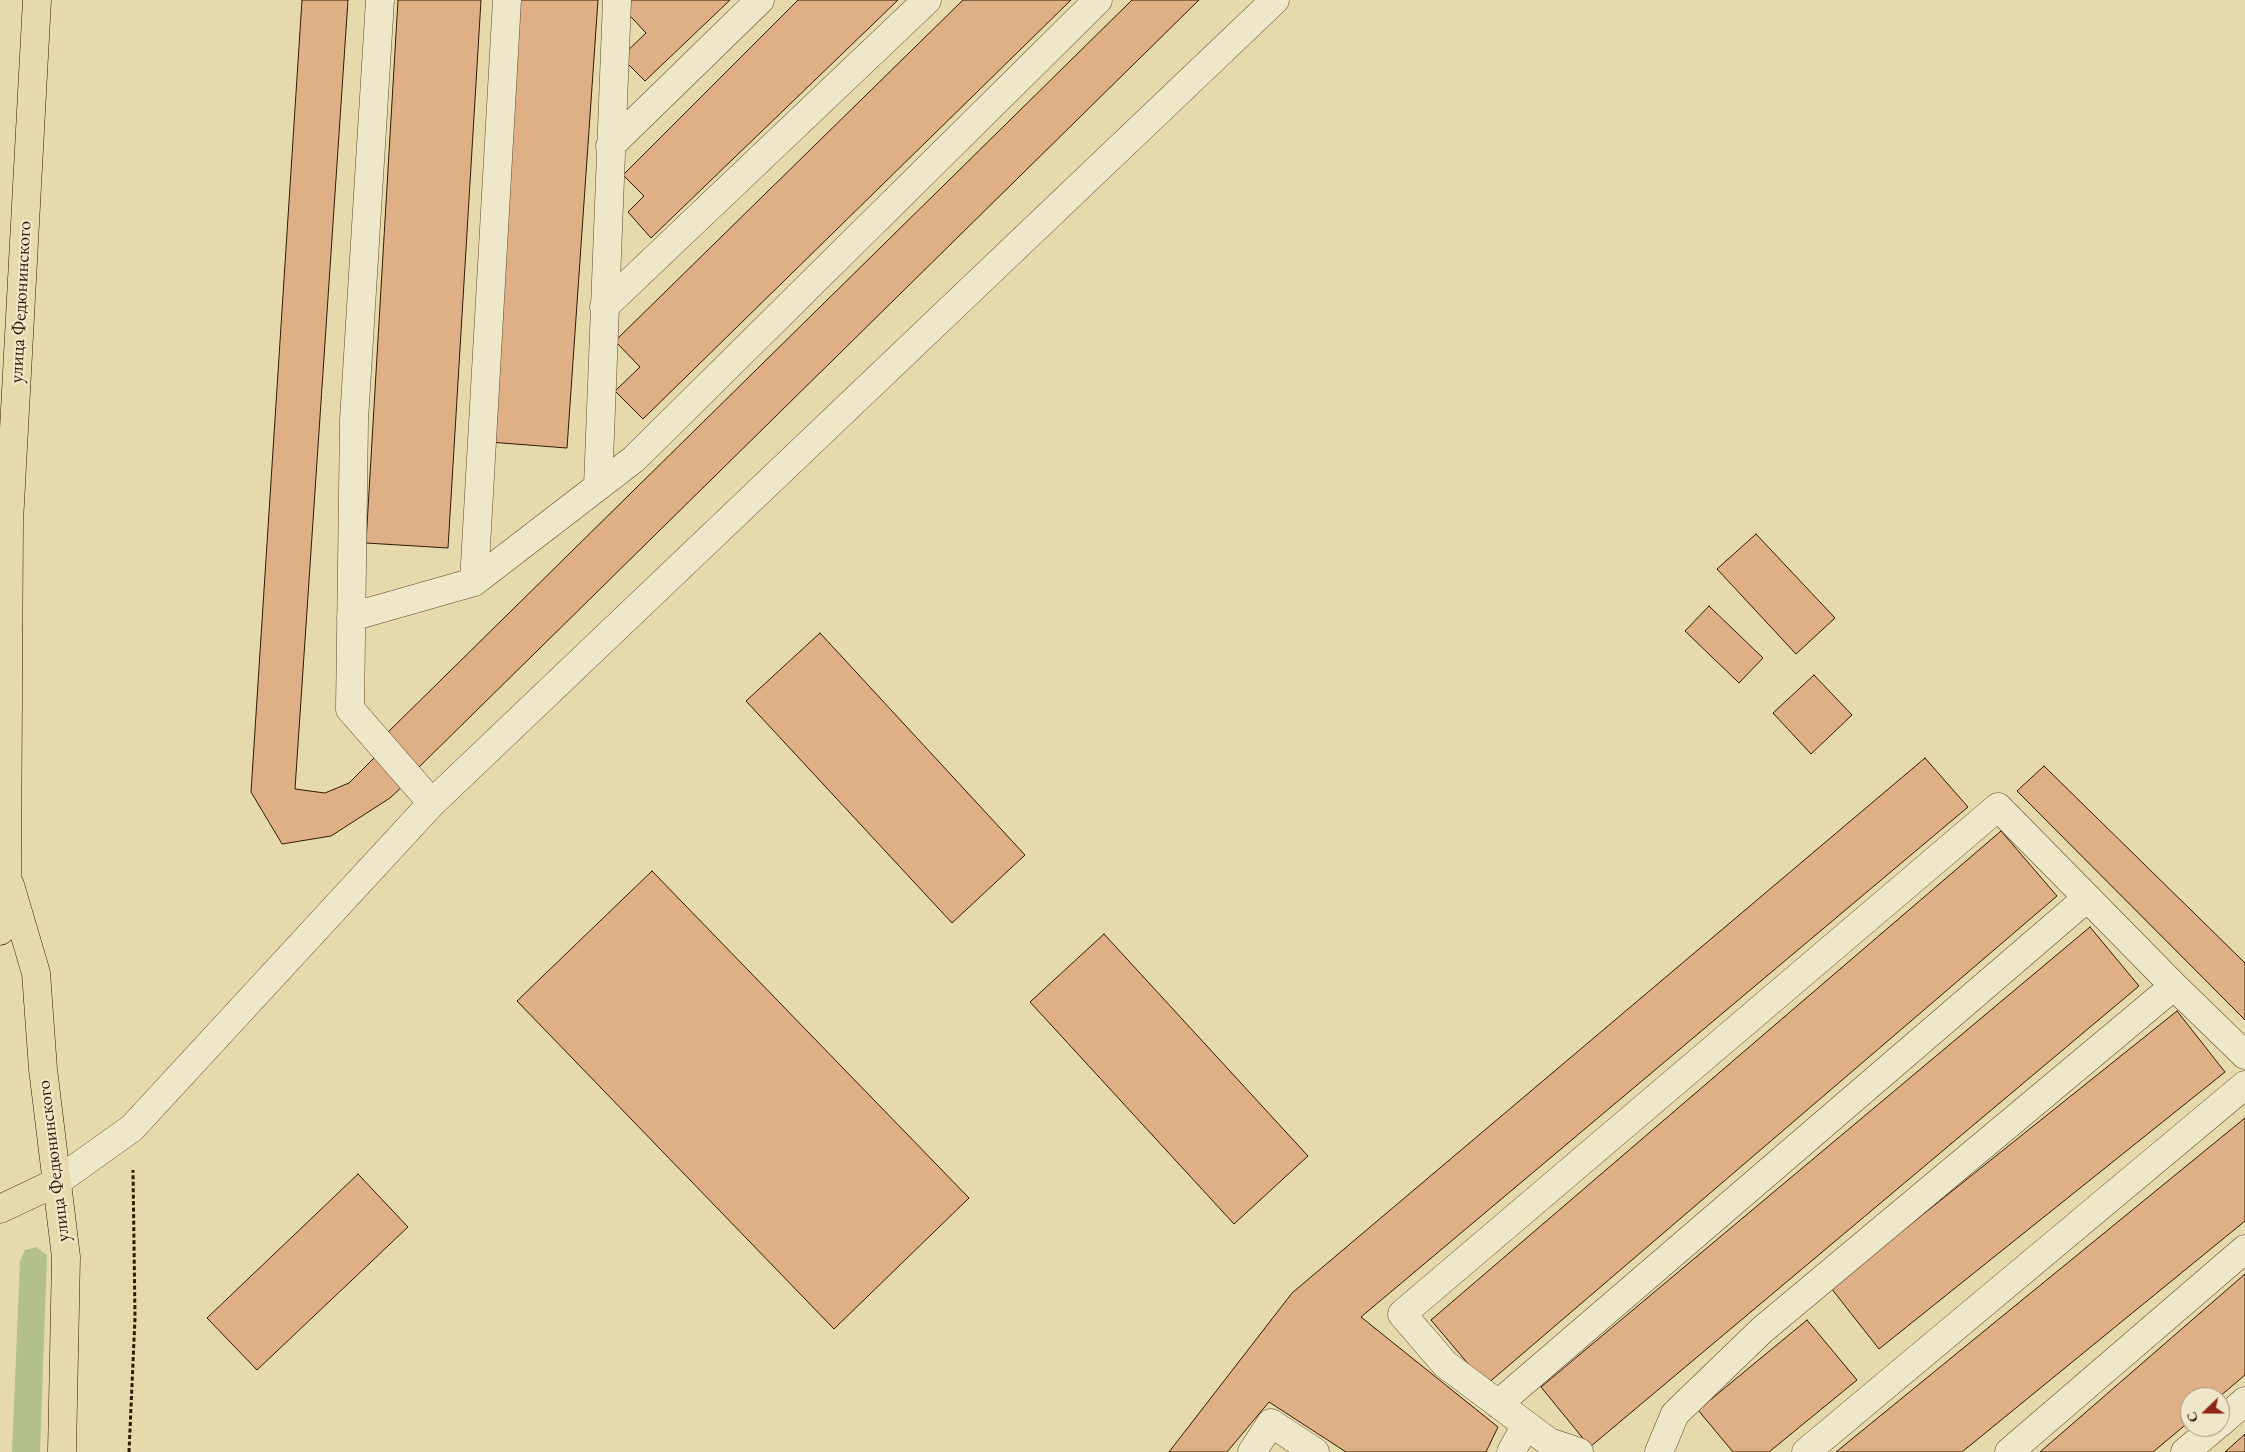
<!DOCTYPE html>
<html>
<head>
<meta charset="utf-8">
<style>
  body { margin:0 }
  #map { position:relative; width:2245px; height:1452px; overflow:hidden; background:#e6daad; font-family:"EB Garamond",serif }
  canvas { display:block }
  .north { position:absolute; left:2180px; top:1387px; width:50px; height:50px; box-sizing:border-box; background:#efe7ca; border:1px solid #a3957a; border-radius:50%; rotate:248deg; font-size:14px; font-weight:700; line-height:20px; text-align:center; color:#321a03 }
  .north::after { content:''; display:block; margin:auto; width:18px; height:22px; background:#8f2418; clip-path:polygon(50% 0,100% 100%,50% 72%,0 100%) }
</style>
</head>
<body>
<div id="map">
<canvas width="2245" height="1452"></canvas>
<div class="north">С</div>
</div>
<script>
const ctx = document.querySelector('canvas').getContext('2d');
ctx.lineJoin = 'round';
function fillPath(path, color) { ctx.fillStyle = color; ctx.fill(path, 'evenodd'); }
const shape = rows => new Path2D(rows.map(r => 'M' + r).join(''));
function stroke(path, color, width, dash) { ctx.strokeStyle = color; ctx.lineWidth = width; ctx.lineCap = dash ? 'butt' : 'round'; ctx.setLineDash(dash || []); ctx.stroke(path); }
function label(font, color, halo, rows, align = 'center') {
  ctx.font = font + ' "EB Garamond",serif'; ctx.lineWidth = 4.5; ctx.setLineDash([]); ctx.textBaseline = 'middle'; ctx.strokeStyle = halo; ctx.fillStyle = color; for (const [text, x, y, turn = 0] of rows) {
    ctx.save(); ctx.translate(x, y); ctx.rotate((+turn || 0) * Math.PI / 180); ctx.textAlign = isNaN(turn) ? turn : align; if (halo) ctx.strokeText(text, 0, 0); ctx.fillText(text, 0, 0); ctx.restore();
  }
}
fillPath(shape([
  [36,1247,47,1255,40,1452,12,1452,20,1261,25,1250]
]), '#b4c08a');
const building = shape([
  [302,0,348,0,295,789,325,793,349,783,379,753,405,784,390,798,331,836,282,844,251,792,302,0],
  [398,0,481,0,448,548,366,543,398,0],
  [520,0,598,0,567,448,489,442,520,0],
  [626,0,730,0,645,81,621,57,646,33,620,5,626,0],
  [798,0,898,0,651,238,628,212,644,196,623,175,798,0],
  [963,0,1071,0,643,419,615,391,640,367,615,341,963,0],
  [1132,0,1199,0,415,771,382,738,1132,0],
  [1756,534,1835,618,1796,654,1717,569,1756,534],
  [1709,606,1763,658,1739,683,1685,631,1709,606],
  [820,633,1025,855,952,923,746,701,820,633],
  [1814,675,1852,715,1811,754,1773,713,1814,675],
  [1925,758,1968,807,1361,1317,1498,1427,1486,1452,1346,1452,1269,1402,1227,1452,1169,1452,1292,1293,1925,758],
  [2044,766,2245,963,2245,1020,2017,791,2044,766],
  [2001,831,2057,896,1486,1385,1431,1320,2001,831],
  [652,871,969,1198,834,1329,517,1001,652,871],
  [2090,927,2139,986,1590,1447,1541,1387,2090,927],
  [1104,934,1308,1156,1234,1224,1030,1002,1104,934],
  [2177,1011,2225,1072,1879,1349,1831,1288,2177,1011],
  [2245,1118,2245,1221,1962,1452,1836,1452,2245,1118],
  [358,1174,408,1227,257,1370,207,1318,358,1174],
  [2245,1274,2245,1375,2219,1397,2190,1397,2190,1421,2153,1452,2040,1452,2245,1274],
  [1807,1320,1857,1380,1769,1452,1733,1452,1698,1410,1807,1320],
  [2245,1434,2245,1452,2225,1452,2245,1434]
]);
fillPath(building, '#dfb086');
stroke(building, '#321a03', 1);
const minor = shape([
  [380,0,354,420,350,709,432,803],
  [610,146,760,0],
  [604,307,927,0],
  [598,486,617,0],
  [474,582,507,0],
  [351,617,474,582,634,459,1098,0],
  [55,1183,132,1128,432,803,1275,0],
  [1498,1404,2087,898],
  [2220,1423,2245,1401],
  [1252,1452,1271,1423,1315,1452],
  [1511,1452,1526,1425],
  [1579,1452,1549,1442,1445,1364,1402,1314,1998,807,2174,986,2245,1055],
  [1659,1452,1675,1414,1762,1330,2174,986],
  [1806,1452,2245,1085],
  [2009,1452,2245,1249],
  [2185,1452,2215,1427]
]);
const major = shape([
  [10,885,36,973,43,1069,66,1257,62,1452],
  [0,931,7,874,9,522,37,0],
  [0,1209,55,1183]
]);
stroke(minor, '#5f4a2e', 29);
stroke(major, '#321a03', 29);
stroke(shape([
  [129,1452,135,1318,133,1170]
]), '#321a03', 3, [4, 2.5]);
stroke(minor, '#efe7ca', 28);
stroke(major, '#e6daad', 28);
label('19px', '#321a03', '#efe7ca', [
  ["улица Федюнинского",21,302,-87],
  ["улица Федюнинского",54,1161,-97]
]);
</script>
</body>
</html>
